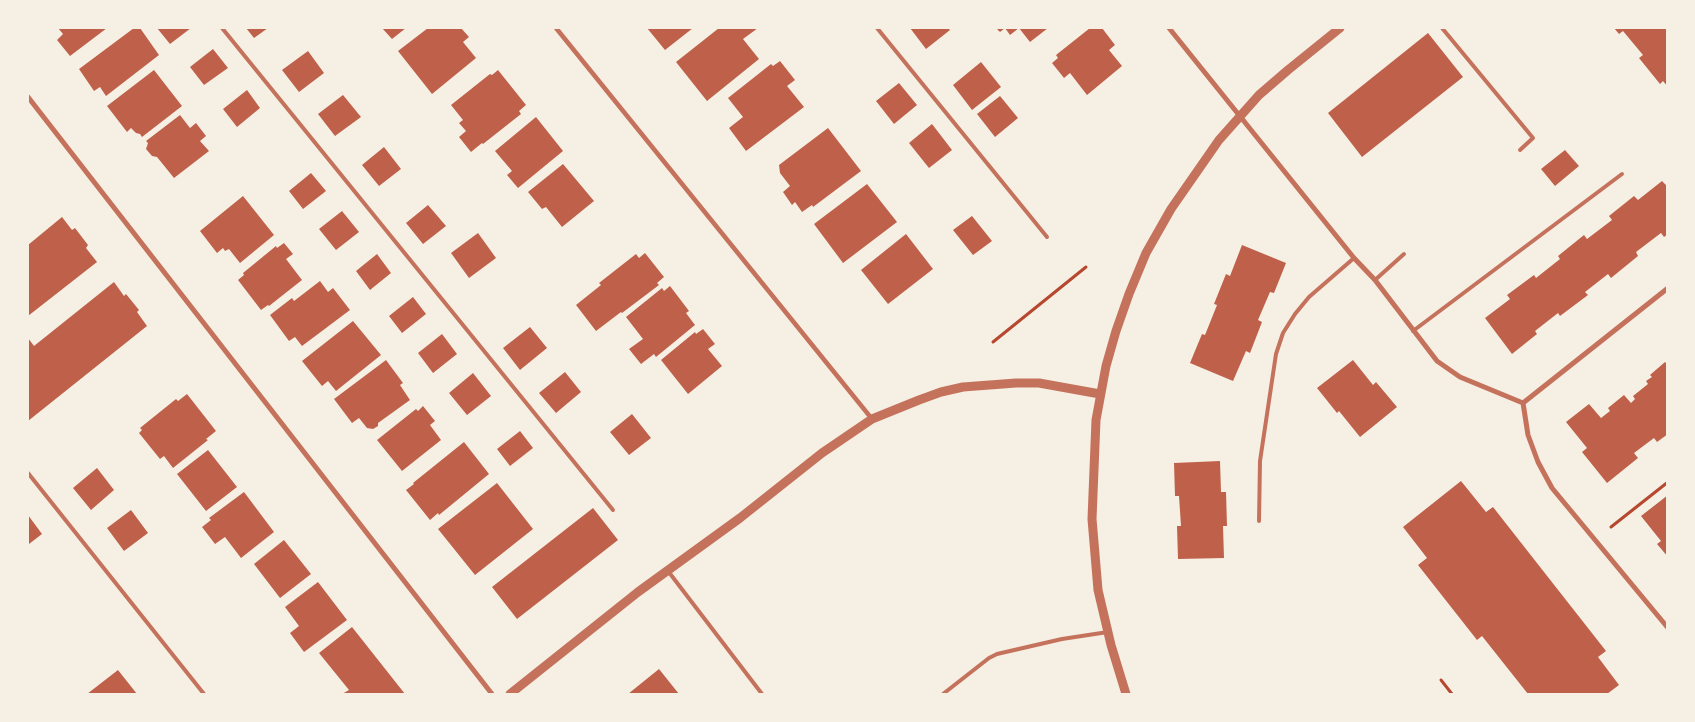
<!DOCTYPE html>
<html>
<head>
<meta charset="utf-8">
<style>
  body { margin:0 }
  #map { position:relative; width:1695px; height:722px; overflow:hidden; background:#f6efe4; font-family:Inter,sans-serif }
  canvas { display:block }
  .frame { position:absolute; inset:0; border:29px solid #f6efe4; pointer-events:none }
</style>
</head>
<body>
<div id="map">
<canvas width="1695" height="722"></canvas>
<div class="frame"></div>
</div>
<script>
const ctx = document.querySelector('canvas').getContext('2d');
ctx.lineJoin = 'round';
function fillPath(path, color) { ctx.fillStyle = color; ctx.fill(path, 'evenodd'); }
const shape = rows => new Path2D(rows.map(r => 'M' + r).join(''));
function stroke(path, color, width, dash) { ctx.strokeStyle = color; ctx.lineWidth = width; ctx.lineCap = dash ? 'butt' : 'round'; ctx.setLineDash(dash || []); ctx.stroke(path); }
fillPath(shape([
  [58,28,107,28,70,56,57,40,63,34],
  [134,28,140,28,159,55,106,96,100,87,94,91,79,69],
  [157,28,191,28,170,44],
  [246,28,268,28,254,38],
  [382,28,406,28,392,39],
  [428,28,461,28,469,37,463,42,476,58,432,94,398,51],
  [647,28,693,28,665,50],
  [719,28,758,28,743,39,759,59,707,101,676,62],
  [910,28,948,28,950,30,926,49],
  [996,28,1048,28,1030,42,1019,28,1010,35,1005,28,1000,32],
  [1090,28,1093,29,1102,28,1115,45,1109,50,1122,66,1087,95,1070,73,1064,78,1052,63,1058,58,1056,55],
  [1614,28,1668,28,1668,87,1663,81,1660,84,1639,58,1643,55,1623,31,1619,34],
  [1428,33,1463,77,1362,157,1328,113],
  [213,49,228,68,204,85,190,67],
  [308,51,324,73,299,92,282,70],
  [780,61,795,80,787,86,804,107,746,151,729,128,743,117,728,98,771,64,773,66],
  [981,62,1001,87,972,110,953,85],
  [154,70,182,106,142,137,140,134,136,133,131,128,127,132,107,106],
  [498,70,526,105,519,111,521,114,483,144,482,143,471,152,459,137,466,131,459,123,463,120,451,105,490,74,492,75],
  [899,83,917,105,894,124,876,101],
  [247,90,260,108,237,127,223,109],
  [343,95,361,117,335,136,318,114],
  [1000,96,1018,118,995,137,977,114],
  [180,115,190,128,196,123,206,136,200,141,209,151,174,178,157,157,152,156,146,149,148,143,146,141],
  [536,117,563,151,518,188,507,175,512,171,495,151],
  [932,124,952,150,929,168,909,143],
  [828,128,861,171,813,207,812,205,802,212,795,202,792,205,783,192,790,186,780,173,779,165],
  [384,147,401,169,379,186,362,165],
  [1565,150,1579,166,1555,186,1541,169],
  [563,164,594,201,562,227,546,207,542,209,528,192],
  [311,173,326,191,303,209,289,191],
  [1662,181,1668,187,1668,234,1664,237,1661,233,1636,252,1638,256,1611,278,1608,274,1585,292,1588,295,1560,316,1558,313,1535,331,1537,334,1512,354,1485,318,1510,299,1507,295,1534,275,1536,278,1560,259,1558,256,1584,235,1587,239,1612,220,1609,216,1634,196,1638,200],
  [867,184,897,222,843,263,814,224],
  [243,196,274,235,240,263,229,249,225,251,223,248,217,253,200,231],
  [428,205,446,226,423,244,406,223],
  [342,211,359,232,336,250,319,229],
  [972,216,992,241,973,255,953,230],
  [62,217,72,230,75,228,88,245,86,248,97,262,28,316,28,245],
  [478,233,496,258,469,278,451,253],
  [906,234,933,269,888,304,861,270],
  [284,243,293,254,286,259,302,280,269,306,268,305,261,310,238,280,244,275,243,273,276,246,277,248],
  [1242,245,1286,263,1274,293,1270,292,1258,320,1262,322,1250,353,1246,351,1233,381,1190,363,1202,334,1205,335,1217,305,1214,304,1226,274,1230,276],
  [645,253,664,277,657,283,659,285,622,313,621,312,596,331,576,305,601,285,599,283,636,254,639,258],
  [377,254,391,273,370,290,356,271],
  [320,281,328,292,333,288,350,310,302,346,295,337,289,341,270,315,292,298,294,301],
  [114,282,124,296,126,294,139,310,137,312,147,326,28,421,28,338,34,346],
  [670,286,689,311,686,313,695,325,656,357,654,354,641,364,629,349,643,339,626,317,662,288,664,291],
  [413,297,426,314,402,333,389,316],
  [353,321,381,355,336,391,328,381,322,386,302,361],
  [530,327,547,348,520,370,503,348],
  [703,329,715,344,708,349,722,366,688,394,661,360,695,332,696,334],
  [442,334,457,354,433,373,418,353],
  [386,360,403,383,400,385,410,400,378,423,378,426,373,429,367,428,359,418,352,423,334,399],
  [1353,360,1373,385,1376,382,1397,407,1360,437,1339,411,1337,413,1317,388],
  [1665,362,1668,365,1668,434,1657,442,1654,438,1634,453,1638,458,1607,483,1582,452,1587,448,1566,422,1589,404,1601,418,1610,411,1608,408,1624,395,1631,403,1635,399,1633,396,1648,384,1646,381,1652,377,1650,375],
  [565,372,581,392,556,413,539,393],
  [473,373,491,396,467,415,449,393],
  [187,394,216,431,206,439,208,440,173,468,164,456,160,459,139,433,142,430,140,428,176,399,178,401],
  [423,406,435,421,430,425,441,440,402,471,377,440,416,409,418,411],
  [632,414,651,438,629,455,610,432],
  [520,431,533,448,510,466,497,449],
  [464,442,489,474,439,515,438,513,430,520,406,490,414,484,413,483],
  [208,450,237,487,206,511,177,474],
  [1220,461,1221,492,1226,492,1227,526,1223,526,1224,558,1178,559,1177,526,1181,526,1179,496,1175,496,1174,463],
  [97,468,114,490,91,510,73,488],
  [1461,481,1486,512,1493,507,1606,651,1598,657,1619,685,1607,694,1528,694,1482,636,1477,640,1418,565,1427,558,1403,527],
  [497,483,533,529,475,575,438,529],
  [244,492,274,532,241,558,225,537,215,544,202,527,211,520,209,518],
  [1668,495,1668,557,1657,544,1661,541,1641,516],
  [593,508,618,540,517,619,492,587],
  [131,510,148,533,124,551,107,528],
  [28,515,42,534,29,544,28,542],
  [284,540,311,574,280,598,254,564],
  [318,582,347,620,304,652,290,633,299,626,285,607],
  [352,627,405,694,342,694,349,690,319,653],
  [659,669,679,694,628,694],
  [118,670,137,694,87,694]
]), '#bf614a');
stroke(shape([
  [993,342,1086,267],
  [1611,527,1668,482],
  [1441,680,1452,694]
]), '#b5482f', 3);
stroke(shape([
  [222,28,613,510],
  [877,28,1047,237],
  [1442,28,1533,138,1520,150],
  [1375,280,1404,254],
  [1413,331,1622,174],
  [28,473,204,694],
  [1259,521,1260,461,1276,354,1283,333,1295,314,1309,297,1354,258],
  [668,571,762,694],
  [943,694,989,658,997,654,1062,639,1108,632]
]), '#c5725c', 4);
stroke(shape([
  [556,28,872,419]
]), '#c5725c', 4.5);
stroke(shape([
  [1169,28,1354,258,1375,280,1437,361,1460,377,1523,403],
  [28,97,492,694],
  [1523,403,1528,435,1538,462,1552,488,1668,628],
  [1523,403,1668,288]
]), '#c5725c', 5);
stroke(shape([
  [510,694,638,592,740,518,822,453,872,419,919,400,941,392,963,387,1016,383,1039,383,1100,394],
  [1126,694,1111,645,1098,590,1092,519,1096,420,1106,366,1116,331,1129,294,1146,253,1171,209,1219,140,1259,95,1288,70,1340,28]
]), '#c5725c', 9);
</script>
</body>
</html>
